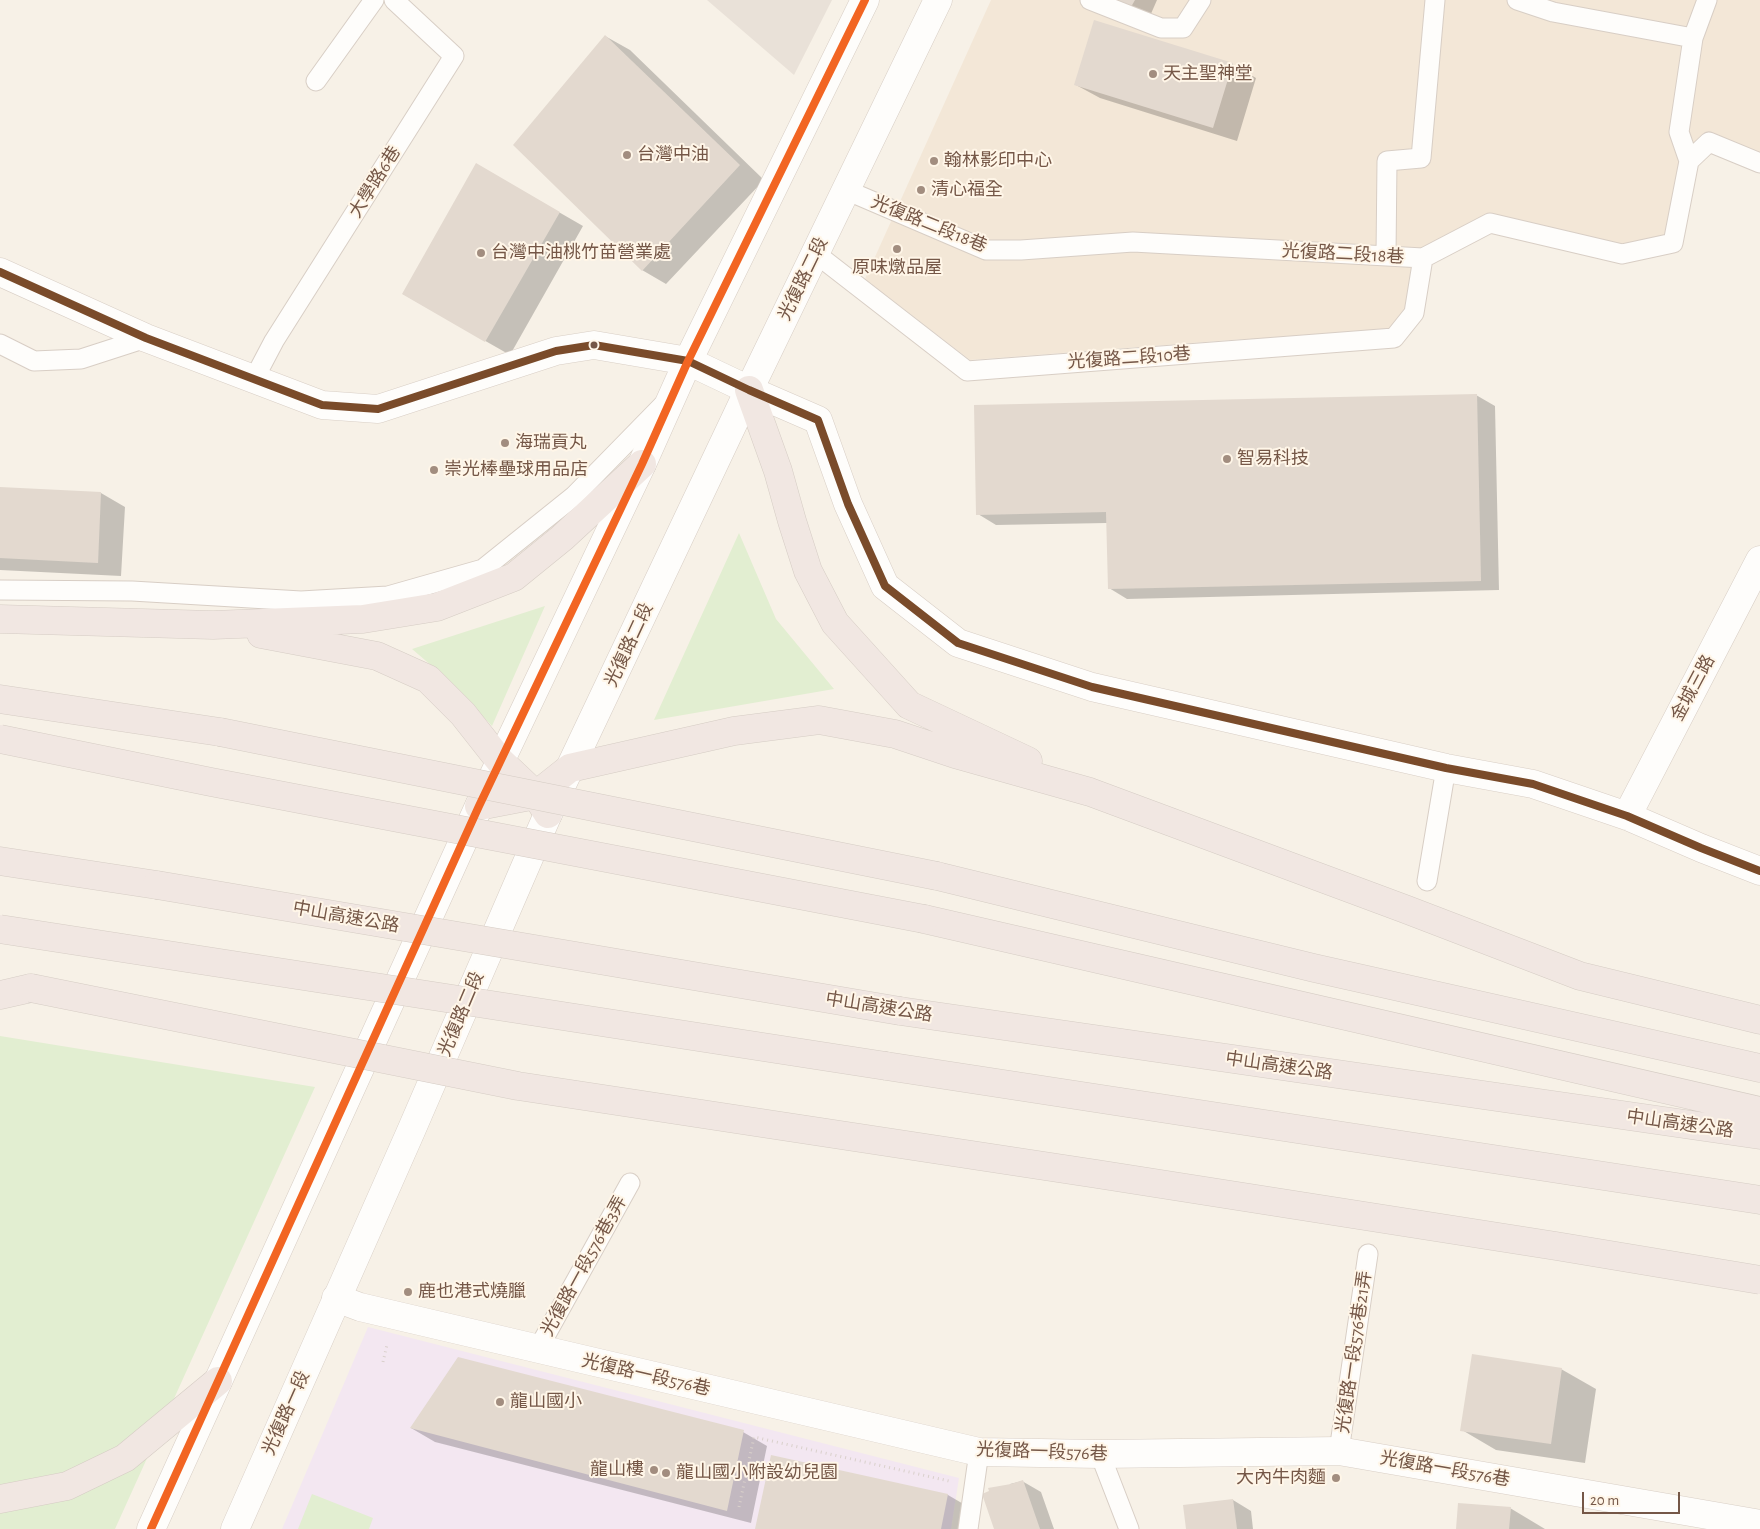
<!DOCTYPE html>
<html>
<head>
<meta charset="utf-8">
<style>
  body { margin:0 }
  #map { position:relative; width:1760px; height:1529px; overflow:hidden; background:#f7f1e7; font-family:"Alegreya Sans",sans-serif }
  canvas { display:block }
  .scale { position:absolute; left:1582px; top:1492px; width:98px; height:22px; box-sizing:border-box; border:2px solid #755747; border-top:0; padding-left:6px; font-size:15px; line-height:18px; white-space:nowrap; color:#755747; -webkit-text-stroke:4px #fff6e8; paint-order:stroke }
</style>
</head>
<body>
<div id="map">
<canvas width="1760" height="1529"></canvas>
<div class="scale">20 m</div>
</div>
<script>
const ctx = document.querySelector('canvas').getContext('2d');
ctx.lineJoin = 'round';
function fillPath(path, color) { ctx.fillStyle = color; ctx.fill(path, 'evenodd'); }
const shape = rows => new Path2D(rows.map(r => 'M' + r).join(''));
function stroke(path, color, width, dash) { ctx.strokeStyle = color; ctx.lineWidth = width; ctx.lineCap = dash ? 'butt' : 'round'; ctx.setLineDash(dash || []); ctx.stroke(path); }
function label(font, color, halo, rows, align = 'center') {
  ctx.font = font + ' "Alegreya Sans","Noto Sans TC",sans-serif'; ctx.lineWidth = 4; ctx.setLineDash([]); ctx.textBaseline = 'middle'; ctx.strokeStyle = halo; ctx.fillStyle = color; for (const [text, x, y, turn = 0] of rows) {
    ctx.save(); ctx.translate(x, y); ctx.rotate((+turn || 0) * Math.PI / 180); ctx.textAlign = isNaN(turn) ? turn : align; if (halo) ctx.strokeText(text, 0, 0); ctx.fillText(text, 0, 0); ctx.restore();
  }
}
fillPath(shape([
  [991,0,1760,0,1760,164,1708,142,1689,161,1673,243,1622,244,1490,223,1423,258,1414,313,1394,338,1244,339,970,360,865,279]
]), '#f3e7d7');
fillPath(shape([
  [707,0,832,0,794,75]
]), '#e9e1d8');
fillPath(shape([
  [368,1327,959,1478,951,1529,282,1529]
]), '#f3e7f1');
fillPath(shape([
  [739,533,776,619,834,689,654,720],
  [545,606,492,726,446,678,412,649],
  [0,1036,315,1087,115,1529,0,1529],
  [312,1494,373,1518,369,1529,298,1529]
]), '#e2eed1');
fillPath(shape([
  [1113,0,1157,0,1150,16],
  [605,36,630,50,764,180,666,284,642,270],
  [1232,64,1256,78,1237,141,1100,98,1076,85],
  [477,165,583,226,510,355,403,294],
  [1476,395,1495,406,1499,590,1127,599,1109,588,1107,523,996,525,978,514],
  [0,488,101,493,125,507,121,576,0,570],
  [1561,1369,1596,1389,1585,1463,1496,1450,1462,1430],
  [411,1428,743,1432,767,1446,751,1523,435,1442],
  [772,1456,948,1495,972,1509,968,1529,756,1529],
  [1022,1481,1041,1492,1054,1529,995,1529,1010,1484],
  [1233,1500,1251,1511,1253,1529,1188,1529],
  [1510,1508,1545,1529,1457,1529]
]), '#0003');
fillPath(shape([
  [1116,0,1135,0,1131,7],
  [1094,20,1233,63,1213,128,1074,85],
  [605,35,740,165,642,271,513,145],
  [476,163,560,212,485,342,402,294],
  [1477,394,1481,581,1108,589,1106,512,976,515,974,405],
  [0,487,101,492,98,563,0,558],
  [1472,1354,1562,1368,1551,1444,1460,1431],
  [458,1357,744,1430,727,1511,410,1428],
  [771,1455,948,1494,941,1529,755,1529],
  [1023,1480,1040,1529,994,1529,982,1494,989,1491,988,1488,1011,1484],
  [1233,1499,1237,1529,1186,1529,1183,1505],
  [1458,1503,1511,1507,1509,1529,1456,1529]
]), '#e3d9cf');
const service = shape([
  [1090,0,1161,28,1183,28,1201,0],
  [1517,0,1553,12,1693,38],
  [316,81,374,0],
  [1689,161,1679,132,1693,38,1707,0],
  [846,190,986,250,1021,250,1133,242,1423,258,1490,223,1622,254,1673,243,1689,161,1709,142,1760,163],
  [815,253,967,371,1394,338,1414,313,1423,258],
  [1386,256,1387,161,1421,158,1435,0],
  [0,344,34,361,81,359,146,338],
  [254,379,274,341,454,56,394,0],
  [0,590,132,591,301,601,388,596,483,569,574,496,663,405],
  [1427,881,1446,768],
  [538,1349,630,1183],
  [1339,1451,1368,1254],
  [1100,1454,1129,1529],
  [968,1529,979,1452]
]);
const minor = shape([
  [0,272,146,338,322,405,378,409,556,351,594,345,688,361,749,390,818,420,848,504,885,586,958,643,1092,687,1446,768,1533,784,1627,816,1701,848,1760,871],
  [1627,816,1760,560],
  [336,1298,360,1307,394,1315,979,1452,1100,1454,1339,1451,1760,1524]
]);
const secondary = shape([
  [151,1529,479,806,642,464,688,361,865,0],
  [235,1529,411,1131,548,814,749,390,938,0]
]);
const motorway = shape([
  [749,390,778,471,792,521,808,571,835,623,909,705,1028,761],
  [0,619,213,625,363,619,437,607,514,577,562,538,642,464],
  [261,634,377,656,428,679,463,714,500,761,536,795,548,814],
  [0,699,220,732],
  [479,806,536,795,570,768,734,731,819,720,895,734,955,754,1090,792,1405,909,1580,976,1760,1020],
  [0,861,157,885],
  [937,876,1314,968,1760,1068],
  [924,919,1760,1111],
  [0,995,31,988],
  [900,1011,1760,1135],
  [886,1066,1760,1200],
  [0,1499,67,1486,125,1458,218,1381]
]);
stroke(service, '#d8cec5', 21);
stroke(minor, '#d8cec5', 29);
stroke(secondary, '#d7cdc4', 29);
stroke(motorway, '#d5ccc4', 29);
stroke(shape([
  [383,1362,387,1345],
  [739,1507,754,1437,949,1481]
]), '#d9d0cb', 3, [1, 4]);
stroke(service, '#fefdfb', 19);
stroke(minor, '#fefdfb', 28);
stroke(secondary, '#fefdfb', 28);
stroke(motorway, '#f1e7e2', 28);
const motorwayBridge = shape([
  [220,732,937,876],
  [0,739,211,782,924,919],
  [157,885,900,1011],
  [0,929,886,1066],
  [31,988,518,1086,1097,1174,1556,1246,1760,1280]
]);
stroke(motorwayBridge, '#d5ccc4', 29, []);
stroke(motorwayBridge, '#f1e7e2', 28);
stroke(shape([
  [0,272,146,338,322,405,378,409,556,351,594,345,688,361,749,390,818,420,848,504,885,586,958,643,1092,687,1446,768,1533,784,1627,816,1701,848,1760,871]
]), '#7a4b2a', 8);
stroke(shape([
  [151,1529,479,806,642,464,688,361,865,0]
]), '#f26522', 8);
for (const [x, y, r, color] of [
  [1153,74,5,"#a28d7f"],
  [627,155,5,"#a28d7f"],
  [934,161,5,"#a28d7f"],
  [921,190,5,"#a28d7f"],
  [897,249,5,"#a28d7f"],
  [481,253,5,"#a28d7f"],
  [594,345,4.5,"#755747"],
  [505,443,5,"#a28d7f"],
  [1227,459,5,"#a28d7f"],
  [434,470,5,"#a28d7f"],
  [408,1292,5,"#a28d7f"],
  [500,1402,5,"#a28d7f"],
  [654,1470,5,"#a28d7f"],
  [666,1473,5,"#a28d7f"],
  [1336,1478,5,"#a28d7f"]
]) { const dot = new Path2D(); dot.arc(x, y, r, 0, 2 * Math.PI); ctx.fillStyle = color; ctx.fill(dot); stroke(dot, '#fff6e8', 2); }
label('18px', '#755747', '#fff6e8', [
  ["天主聖神堂",1163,74],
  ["台灣中油",637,155],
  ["翰林影印中心",944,161],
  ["清心福全",931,190],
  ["台灣中油桃竹苗營業處",491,253],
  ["原味燉品屋",897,268,"center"],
  ["海瑞貢丸",515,443],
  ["智易科技",1237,459],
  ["崇光棒壘球用品店",444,470],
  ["鹿也港式燒臘",418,1292],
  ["龍山國小",510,1402],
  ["龍山樓",644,1470,"right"],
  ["龍山國小附設幼兒園",676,1473],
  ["大內牛肉麵",1326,1478,"right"]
], 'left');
label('18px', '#755747', '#fff6e8', [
  ["大學路6巷",375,182,-58],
  ["光復路二段18巷",929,224,22],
  ["光復路二段18巷",1343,254,3],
  ["光復路二段",803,279,-64],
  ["光復路二段10巷",1129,358,-4],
  ["光復路二段",629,645,-65],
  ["金城三路",1693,688,-62],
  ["中山高速公路",346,917,10],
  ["中山高速公路",879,1007,9],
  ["光復路二段",461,1014,-67],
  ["中山高速公路",1279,1066,8],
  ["中山高速公路",1680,1124,8],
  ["光復路一段576巷3弄",584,1266,-61],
  ["光復路一段576巷21弄",1354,1352,-82],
  ["光復路一段576巷",646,1375,13],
  ["光復路一段",286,1413,-66],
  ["光復路一段576巷",1042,1452,2],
  ["光復路一段576巷",1445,1469,10]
]);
</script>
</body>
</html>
